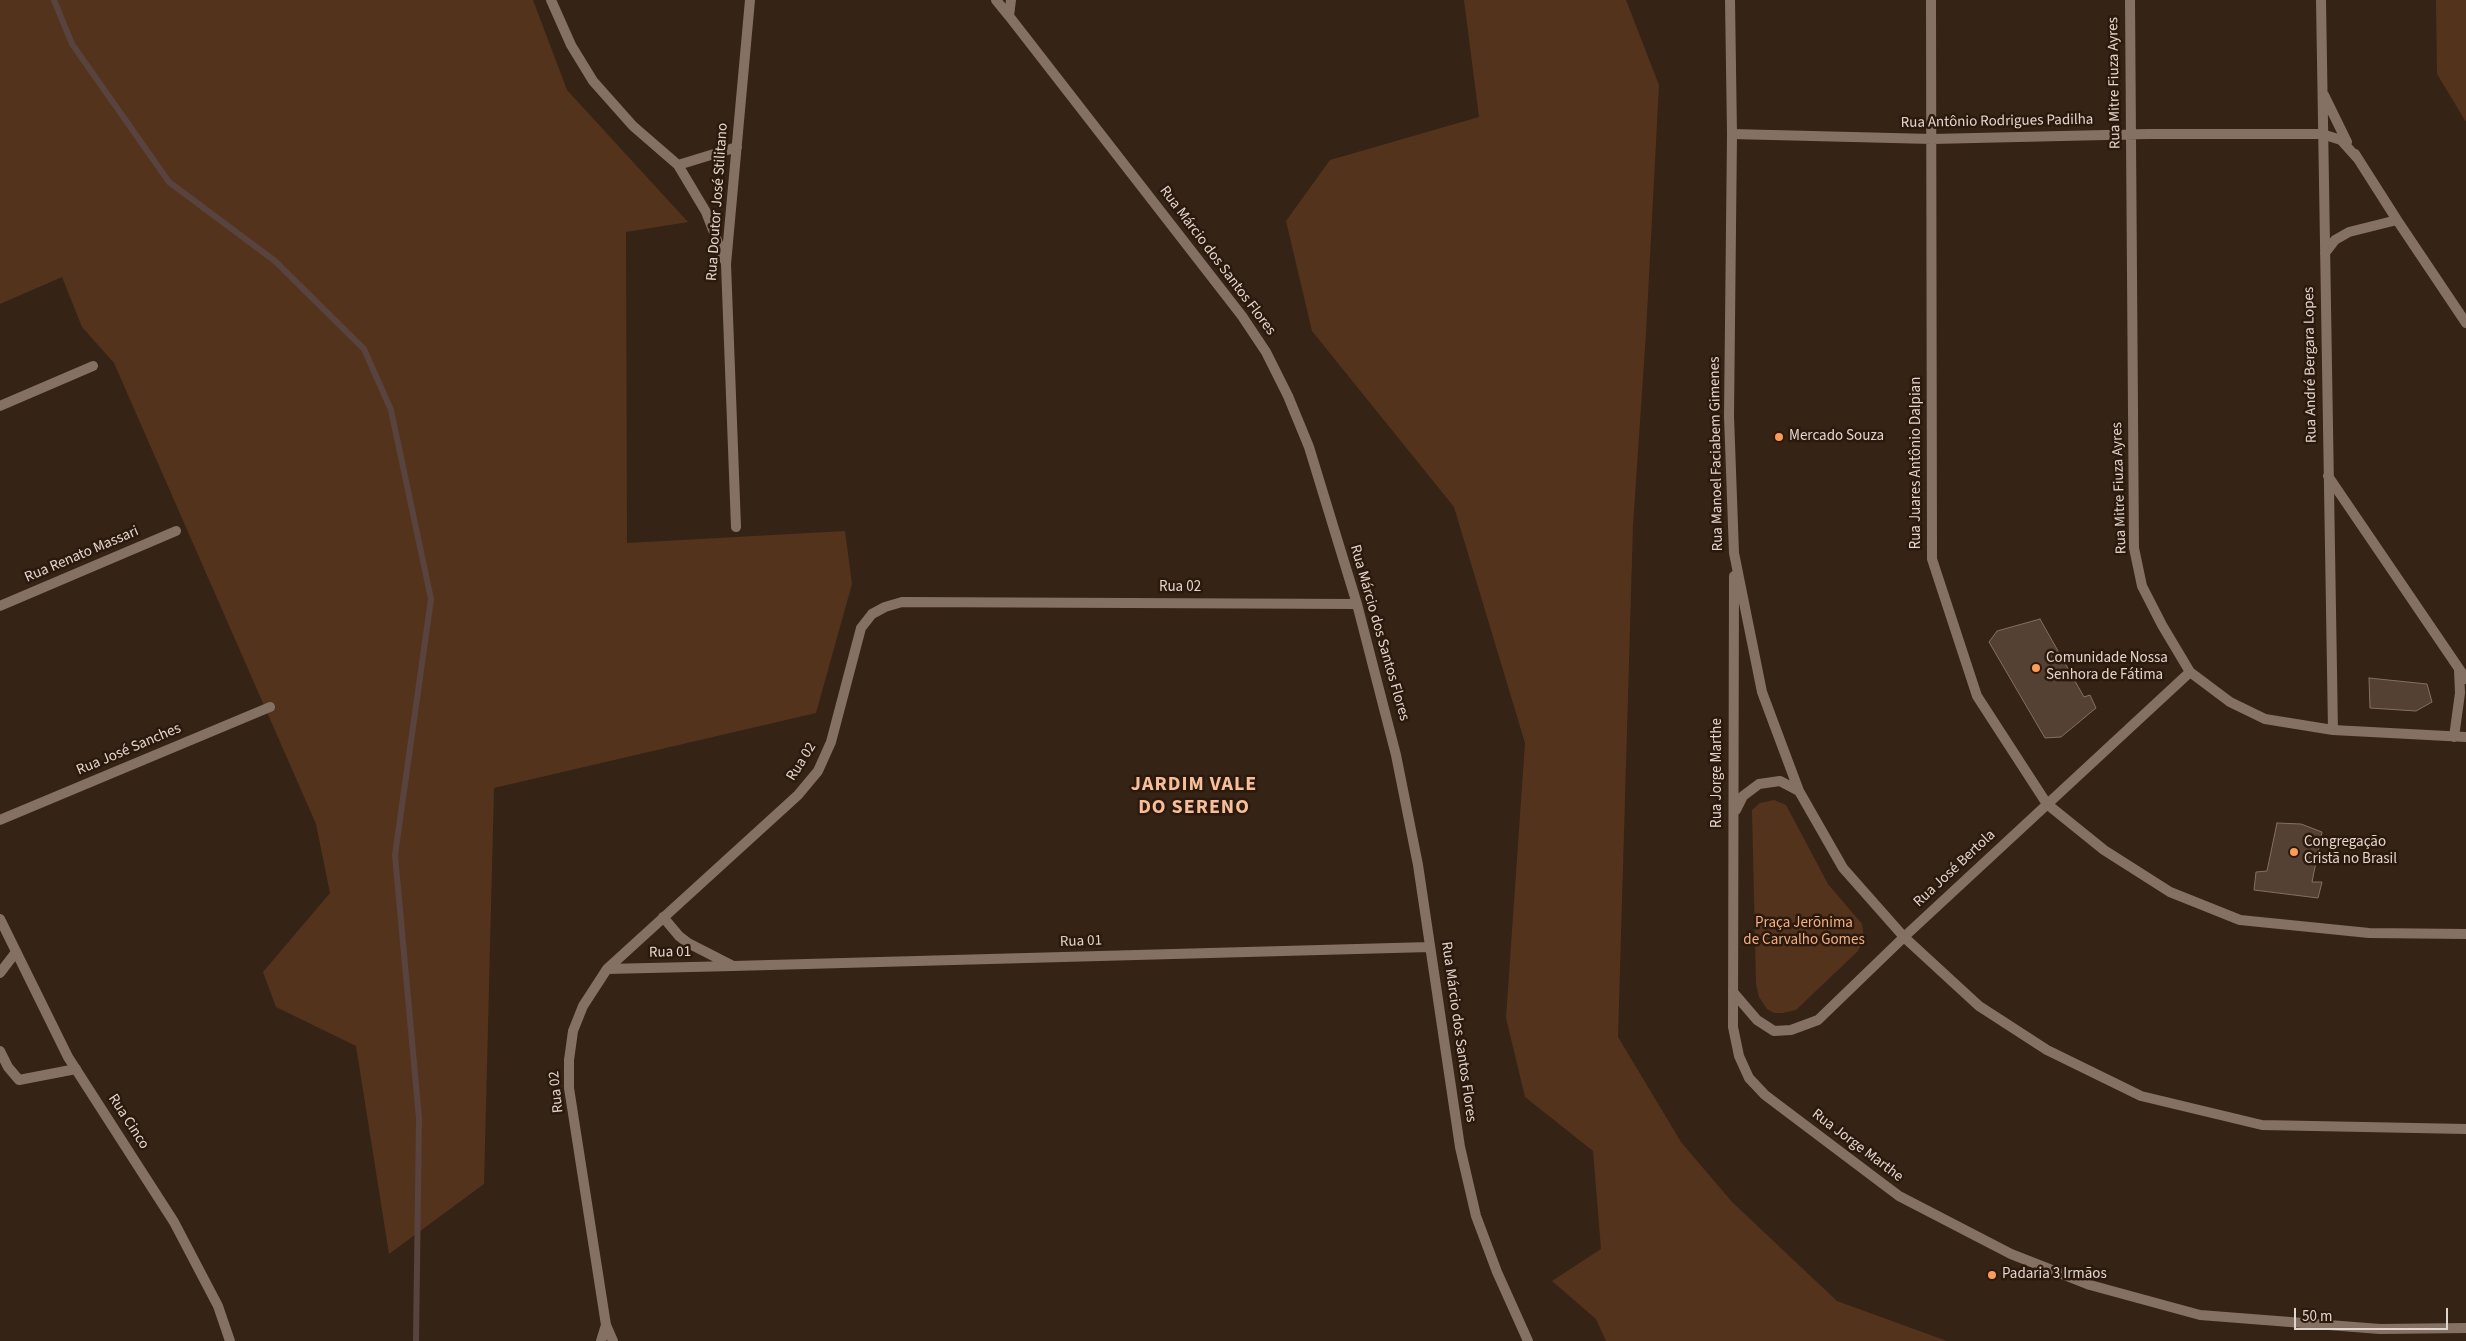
<!DOCTYPE html>
<html>
<head>
<meta charset="utf-8">
<style>
  body { margin:0 }
  #map { position:relative; width:2466px; height:1341px; overflow:hidden; background:#352316; font-family:"Source Sans 3",sans-serif }
  canvas { display:block }
  .scale { position:absolute; left:2294px; top:1308px; width:154px; height:22px; box-sizing:border-box; border:2px solid #e2d5cd; border-top:0; padding-left:6px; font-size:15px; line-height:18px; white-space:nowrap; color:#e2d5cd; -webkit-text-stroke:4px #2b190d; paint-order:stroke }
</style>
</head>
<body>
<div id="map">
<canvas width="2466" height="1341"></canvas>
<div class="scale">50 m</div>
</div>
<script>
const ctx = document.querySelector('canvas').getContext('2d');
ctx.lineJoin = 'round';
function fillPath(path, color) { ctx.fillStyle = color; ctx.fill(path, 'evenodd'); }
const shape = rows => new Path2D(rows.map(r => 'M' + r).join(''));
function stroke(path, color, width, dash) { ctx.strokeStyle = color; ctx.lineWidth = width; ctx.lineCap = dash ? 'butt' : 'round'; ctx.setLineDash(dash || []); ctx.stroke(path); }
function label(font, color, halo, rows, align = 'center') {
  ctx.font = font + ' "Source Sans 3",sans-serif'; ctx.lineWidth = 5; ctx.setLineDash([]); ctx.textBaseline = 'middle'; ctx.strokeStyle = halo; ctx.fillStyle = color; for (const [text, x, y, turn = 0] of rows) {
    ctx.save(); ctx.translate(x, y); ctx.rotate((+turn || 0) * Math.PI / 180); ctx.textAlign = isNaN(turn) ? turn : align; if (halo) ctx.strokeText(text, 0, 0); ctx.fillText(text, 0, 0); ctx.restore();
  }
}
fillPath(shape([
  [0,0,533,0,567,90,688,222,626,232,627,543,845,531,852,584,816,713,494,788,484,1184,389,1254,356,1046,276,1007,263,972,330,893,316,824,114,363,82,327,62,277,0,304],
  [1464,0,1626,0,1659,85,1646,333,1633,525,1618,1037,1681,1142,1732,1202,1837,1301,1947,1341,1606,1341,1596,1319,1552,1281,1601,1249,1593,1151,1525,1097,1506,1018,1525,743,1454,507,1312,331,1286,221,1330,160,1479,117],
  [2436,0,2466,0,2466,122,2437,74],
  [1774,800,1786,805,1828,884,1862,924,1864,938,1858,951,1796,1010,1783,1013,1774,1013,1767,1009,1759,997,1756,984,1752,810,1760,803]
]), '#54331d');
stroke(shape([
  [54,0,72,44,169,182,275,261,364,349,391,410,431,599,395,855,419,1118,416,1341]
]), '#59433e', 6);
const building = shape([
  [2040,619,2084,697,2090,695,2096,708,2061,737,2045,738,1989,642,1997,631,2040,619],
  [2369,678,2427,684,2432,702,2416,711,2370,708,2369,678],
  [2277,823,2301,824,2322,832,2312,882,2322,882,2318,898,2254,890,2256,872,2267,871,2277,823]
]);
fillPath(building, '#554133');
stroke(building, '#856f61', 1);
stroke(shape([
  [0,973,16,952],
  [0,1051,8,1067,19,1080,76,1069]
]), '#847164', 10);
stroke(shape([
  [551,0,571,45,593,81,633,126,678,165,706,212,725,261],
  [996,0,1009,16,1011,0],
  [1931,0,1932,559,1977,696,2047,804,2104,850,2170,892,2240,920,2369,933,2466,934],
  [2130,0,2134,548,2142,586,2162,625,2190,672,2230,702,2265,719,2333,730,2466,737],
  [2321,0,2333,730],
  [1009,16,1242,316,1266,352,1288,396,1309,447,1357,604,1396,755,1418,865,1460,1147,1476,1216,1497,1272,1528,1341],
  [2324,95,2347,142],
  [1732,134,1932,139,2148,134,2322,134,2341,140,2358,159],
  [2355,154,2397,220,2466,323],
  [678,165,737,147],
  [2325,253,2335,240,2349,232,2397,220],
  [0,406,93,366],
  [2328,476,2466,679],
  [736,527,726,264,750,0],
  [0,606,176,531],
  [2454,737,2460,693,2459,670],
  [0,820,270,707],
  [0,919,68,1057,174,1222,218,1306,230,1341],
  [733,966,1430,947],
  [607,969,733,966,688,943,679,936,663,917],
  [1733,992,1757,1020,1774,1031,1791,1030,1818,1020,1904,937,2190,672],
  [606,1325,569,1088,569,1060,573,1031,583,1006,607,969,798,795,818,771,831,742,861,628,872,614,885,607,902,602,1357,604],
  [601,1341,606,1325,613,1341]
]), '#847164', 10);
stroke(shape([
  [1730,0,1732,134,1729,416,1734,553,1762,692,1799,791,1843,868,1904,937,1979,1006,2047,1050,2141,1096,2262,1125,2466,1129],
  [1734,576,1733,1027,1739,1056,1749,1078,1765,1095,1899,1196,2011,1254,2090,1285,2200,1315,2380,1329,2466,1328],
  [1736,810,1743,796,1759,784,1780,781,1799,791]
]), '#847164', 10);
for (const [x, y, r, color] of [
  [1779,437,5,"#fd9c56"],
  [2036,668,5,"#fd9c56"],
  [2294,852,5,"#fd9c56"],
  [1992,1275,5,"#fd9c56"]
]) { const dot = new Path2D(); dot.arc(x, y, r, 0, 2 * Math.PI); ctx.fillStyle = color; ctx.fill(dot); stroke(dot, '#2b190d', 2); }
label('15px', '#e2d5cd', '#2b190d', [
  ["Rua Mitre Fiuza Ayres",2115,83,-91],
  ["Rua Antônio Rodrigues Padilha",1997,122,-1],
  ["Rua Doutor José Stilitano",718,202,-86],
  ["Rua Márcio dos Santos Flores",1217,261,53],
  ["Rua André Bergara Lopes",2311,365,-91],
  ["Rua Manoel Faciabem Gimenes",1717,454,-91],
  ["Rua Juares Antônio Dalpian",1917,463,-90],
  ["Rua Mitre Fiuza Ayres",2120,488,-92],
  ["Rua Renato Massari",82,555,-23],
  ["Rua 02",1180,588],
  ["Rua Márcio dos Santos Flores",1379,633,74],
  ["Rua José Sanches",129,750,-23],
  ["Rua 02",802,762,-58],
  ["Rua Jorge Marthe",1718,773,-90],
  ["Rua José Bertola",1955,869,-43],
  ["Rua 01",1081,942,-2],
  ["Rua 01",670,953,-1],
  ["Rua Márcio dos Santos Flores",1458,1032,82],
  ["Rua 02",557,1092,-96],
  ["Rua Cinco",128,1122,57],
  ["Rua Jorge Marthe",1857,1146,37]
]);
label('15px', '#e2d5cd', '#2b190d', [
  ["Mercado Souza",1789,437],
  ["Comunidade Nossa",2046,659],
  ["Senhora de Fátima",2046,676],
  ["Congregação",2304,843],
  ["Cristã no Brasil",2304,860],
  ["Padaria 3 Irmãos",2002,1275]
], 'left');
label('15px', '#f1af83', '#2b190d', [
  ["Praça Jerõnima",1804,924],
  ["de Carvalho Gomes",1804,941]
]);
ctx.letterSpacing = '1px';
label('bold 20px', '#f6be9a', '#2b190d', [
  ["JARDIM VALE",1194,786],
  ["DO SERENO",1194,809]
]);
ctx.letterSpacing = '0px';
</script>
</body>
</html>
